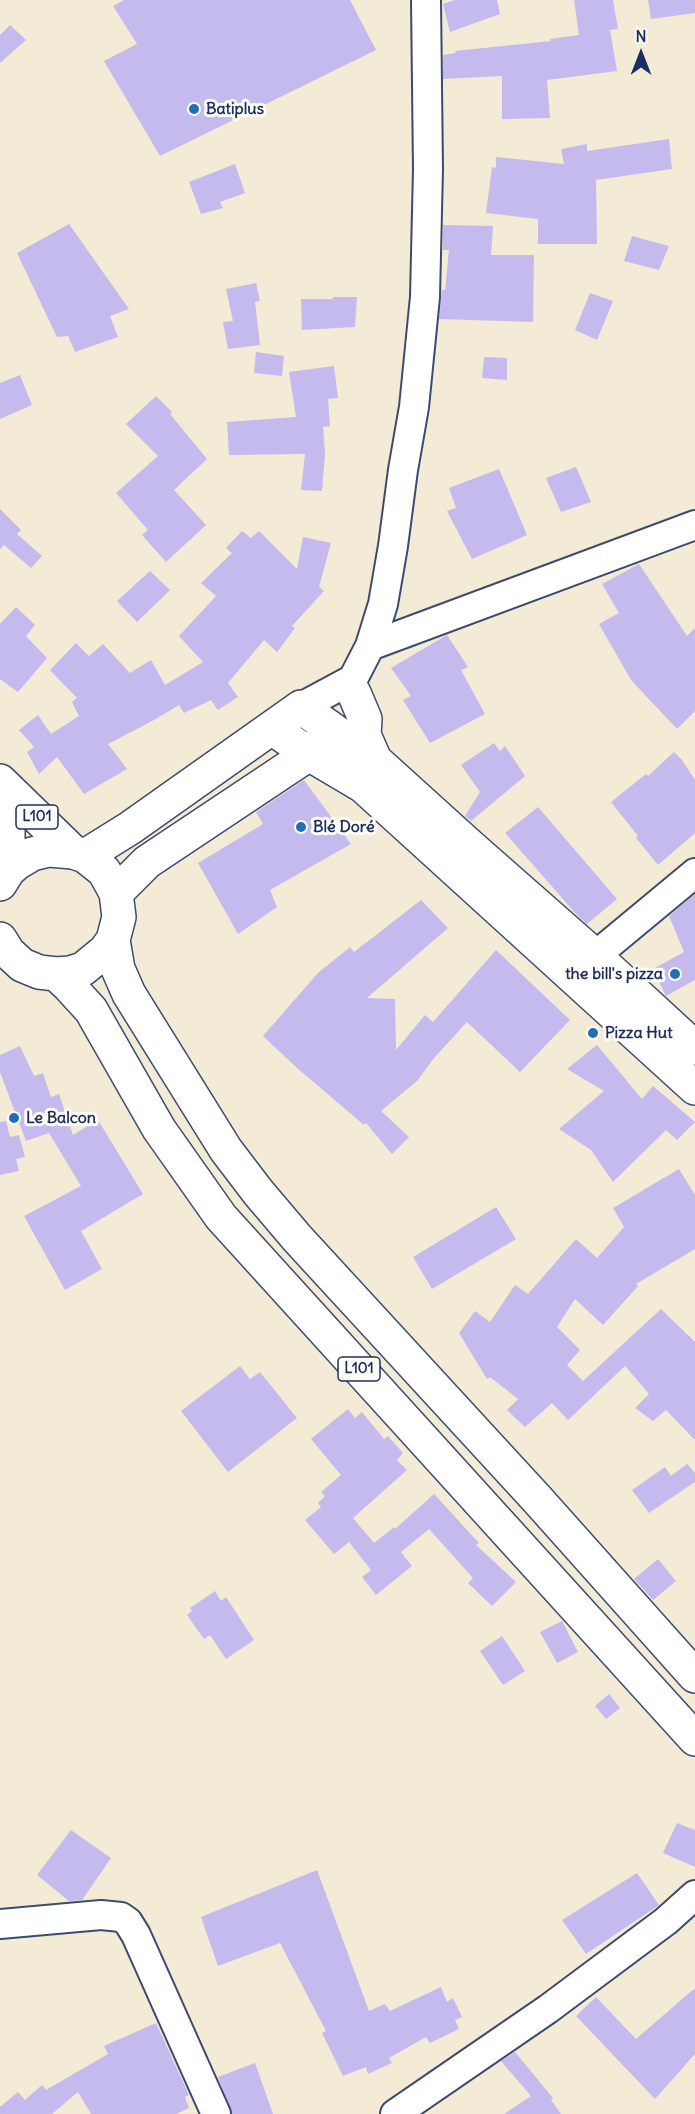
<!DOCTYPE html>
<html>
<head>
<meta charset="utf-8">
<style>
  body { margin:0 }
  #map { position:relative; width:695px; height:2114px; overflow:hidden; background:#f3ebd5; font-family:Delius,sans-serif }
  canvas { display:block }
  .north { position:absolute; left:611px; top:24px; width:60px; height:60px; -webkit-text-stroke:4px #fdfcf7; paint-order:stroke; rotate:0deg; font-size:16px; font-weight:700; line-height:24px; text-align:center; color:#1b2f5e }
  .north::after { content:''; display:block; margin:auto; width:21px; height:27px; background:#1b2f5e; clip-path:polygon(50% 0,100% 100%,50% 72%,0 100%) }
</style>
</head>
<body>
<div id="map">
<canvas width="695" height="2114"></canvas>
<div class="north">N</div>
</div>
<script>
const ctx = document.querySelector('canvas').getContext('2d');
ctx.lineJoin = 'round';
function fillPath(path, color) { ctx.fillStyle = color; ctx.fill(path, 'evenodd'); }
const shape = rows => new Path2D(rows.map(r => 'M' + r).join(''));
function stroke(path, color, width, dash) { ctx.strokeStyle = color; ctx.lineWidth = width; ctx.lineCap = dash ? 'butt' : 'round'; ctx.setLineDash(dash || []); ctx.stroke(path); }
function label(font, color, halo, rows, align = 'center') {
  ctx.font = font + ' Delius,sans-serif'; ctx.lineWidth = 6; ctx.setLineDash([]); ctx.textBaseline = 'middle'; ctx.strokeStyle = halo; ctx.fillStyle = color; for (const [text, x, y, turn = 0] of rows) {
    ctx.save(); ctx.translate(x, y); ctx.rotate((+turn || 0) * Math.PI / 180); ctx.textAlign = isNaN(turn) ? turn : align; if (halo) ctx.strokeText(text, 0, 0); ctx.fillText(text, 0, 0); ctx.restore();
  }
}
fillPath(shape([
  [124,0,350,0,376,50,160,156,104,61,137,44,113,6],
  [455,0,497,0,500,14,450,32,443,4],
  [574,0,613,0,618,29,610,30,617,71,547,80,550,118,502,119,502,76,443,79,443,55,456,53,455,51,551,41,550,39,579,35],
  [648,0,695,0,695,13,651,19],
  [10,25,26,40,0,63,0,35],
  [669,139,672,169,596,180,597,244,538,244,538,219,486,213,492,167,496,168,496,157,564,164,561,149,587,144,587,151],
  [235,164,245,193,220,202,223,208,201,214,189,182],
  [69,224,129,309,110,316,118,337,75,352,68,336,57,337,17,253],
  [443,225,493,226,491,255,534,255,533,322,439,319,442,290,445,290,449,250,443,250],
  [632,236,669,246,659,270,624,261],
  [256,283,260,301,255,302,260,345,228,349,223,322,233,321,226,289],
  [590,293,613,301,597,340,575,330],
  [333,297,357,297,355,327,302,330,301,299,333,299],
  [256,352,284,356,282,376,254,373],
  [484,357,507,358,507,380,482,378],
  [334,366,338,398,328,399,330,426,323,427,325,454,322,491,301,490,305,454,229,455,227,422,296,417,289,372],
  [20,375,32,405,0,419,0,383],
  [156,396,172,412,170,414,207,459,174,490,206,525,166,562,142,535,148,530,116,493,158,456,126,424],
  [576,467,591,502,561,512,546,478],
  [499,469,527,535,472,559,447,511,456,508,449,488],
  [0,509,21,530,17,534,42,556,31,568,4,545,0,549],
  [242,531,251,538,259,531,297,569,303,537,331,543,319,587,324,591,292,626,295,628,277,652,264,640,228,683,238,697,218,710,211,700,184,713,179,705,154,720,108,744,127,769,84,794,57,757,39,774,27,752,34,747,19,730,38,715,51,734,79,716,72,702,77,698,50,670,76,643,89,656,103,644,130,673,151,660,165,685,203,662,179,636,216,596,201,583,232,553,226,548],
  [639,564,687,636,695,628,695,711,677,729,631,680,599,624,619,613,602,584],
  [150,571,170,590,137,622,117,601],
  [16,607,35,625,26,636,47,658,18,692,0,679,0,624],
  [447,635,468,667,461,670,485,714,430,743,403,700,411,696,391,668],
  [494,743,500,751,505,746,525,776,471,821,465,816,480,792,461,765],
  [674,752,682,760,695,780,695,833,658,865,636,838,638,836,611,802,646,774,648,776],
  [304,780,351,844,270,890,277,907,238,934,198,863,263,824,256,812],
  [538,807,617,899,587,924,577,915,505,833],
  [695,894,695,980,666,996,653,969,684,952,669,916],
  [421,900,448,928,367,998,395,999,396,1050,425,1015,433,1022,496,950,570,1020,520,1072,467,1022,434,1058,418,1080,381,1111,409,1137,392,1154,366,1123,364,1125,297,1068,263,1036,318,973,350,947,354,952],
  [597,1045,642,1099,653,1086,695,1122,677,1140,666,1130,613,1182,591,1150,559,1129,604,1091,567,1069],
  [20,1046,34,1076,43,1073,51,1097,59,1094,73,1135,98,1120,143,1194,81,1231,102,1269,65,1290,24,1216,81,1186,49,1133,26,1141,0,1072,0,1055],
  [6,1121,10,1137,19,1135,25,1157,16,1159,19,1171,0,1175,0,1122],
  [679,1169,695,1195,695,1249,636,1284,638,1286,603,1325,575,1299,557,1327,580,1350,567,1365,583,1381,661,1309,695,1342,695,1440,666,1410,653,1421,635,1408,649,1394,625,1366,568,1420,552,1403,525,1427,507,1410,518,1399,490,1377,487,1379,459,1333,475,1311,490,1322,515,1285,528,1294,576,1239,597,1258,624,1227,613,1208],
  [496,1207,516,1239,432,1289,413,1257],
  [240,1366,250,1379,260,1372,297,1418,228,1472,181,1411],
  [348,1409,355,1418,362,1412,384,1439,388,1436,403,1453,397,1460,407,1470,353,1518,374,1543,394,1527,395,1529,434,1494,479,1543,476,1545,516,1582,492,1606,468,1583,473,1578,429,1529,401,1552,412,1566,376,1595,362,1577,371,1570,349,1542,334,1554,305,1520,321,1507,318,1503,325,1496,321,1492,341,1475,311,1439],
  [687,1464,695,1473,695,1482,649,1513,632,1490,665,1467,671,1476],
  [658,1559,676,1581,653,1600,634,1579],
  [215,1591,221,1601,226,1597,254,1640,226,1659,210,1635,204,1639,187,1615,192,1611,190,1608],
  [562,1621,578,1652,557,1663,540,1632],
  [502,1636,525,1671,503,1685,480,1651],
  [609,1694,620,1708,606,1719,595,1706],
  [677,1823,695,1830,695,1867,663,1853],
  [71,1830,111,1858,82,1900,69,1901,37,1875],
  [317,1870,369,2011,385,2004,390,2011,441,1987,447,2002,453,1998,462,2017,455,2020,459,2029,430,2043,426,2037,389,2058,392,2063,368,2074,366,2067,343,2076,322,2033,326,2031,280,1943,218,1966,201,1917],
  [637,1873,659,1905,586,1954,562,1920],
  [695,1988,695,2054,655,2099,576,2016,596,1997,636,2039],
  [156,2023,189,2095,185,2097,189,2108,176,2114,91,2114,78,2092,52,2114,0,2114,0,2107,18,2092,25,2100,42,2085,46,2090,108,2054,104,2046],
  [515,2052,553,2098,551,2100,561,2114,504,2114,531,2096,501,2061],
  [255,2063,273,2114,232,2114,218,2077]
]), '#c4baee');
const minor = shape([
  [370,646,695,525],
  [301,707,353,679,370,646,383,604,393,546,403,470,414,407,425,297,428,169,426,0],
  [595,956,695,873],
  [0,1924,101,1915,121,1917,128,1922,136,1935,216,2114],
  [395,2114,548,2009,666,1921,695,1895]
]);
const major = shape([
  [354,693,365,719,364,735,375,760],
  [272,728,309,754,363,786,695,1088],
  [0,781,73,852],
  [0,797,8,829,8,871],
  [85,856,130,828,301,707,375,760,470,846,595,956,695,1048],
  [0,884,8,871,17,863,32,854,49,850,73,852,85,856,104,871,116,893,119,917,113,940,105,951,83,969,70,973,56,974,39,972,22,965,8,952,0,939],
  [116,893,147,862,309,754,323,739],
  [113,940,118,969,129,994,226,1150,258,1192,297,1238,537,1499,695,1676],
  [56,974,69,986,91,1010,159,1129,221,1217,695,1739]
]);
stroke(minor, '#3b4b70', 32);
stroke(major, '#3b4b70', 36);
stroke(minor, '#fff', 28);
stroke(major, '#fff', 33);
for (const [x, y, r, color] of [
  [194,109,6,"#1f6fb2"],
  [301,827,6,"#1f6fb2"],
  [675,974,6,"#1f6fb2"],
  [593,1033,6,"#1f6fb2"],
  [14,1118,6,"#1f6fb2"]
]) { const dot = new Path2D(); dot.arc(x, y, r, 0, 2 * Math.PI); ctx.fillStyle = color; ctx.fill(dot); stroke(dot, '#fdfcf7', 2); }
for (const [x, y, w] of [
  [37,817,42],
  [359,1369,42]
]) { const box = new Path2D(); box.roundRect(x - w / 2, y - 12, w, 24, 4.5); ctx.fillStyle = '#fdfcf7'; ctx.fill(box); stroke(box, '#1b2f5e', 1.5); }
label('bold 15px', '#1b2f5e', null, [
  ["L101",37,817],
  ["L101",359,1369]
]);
label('bold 16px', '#1b2f5e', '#fdfcf7', [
  ["Batiplus",206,109],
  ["Blé Doré",313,827],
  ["the bill's pizza",663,974,"right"],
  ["Pizza Hut",605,1033],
  ["Le Balcon",26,1118]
], 'left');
</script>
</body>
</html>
